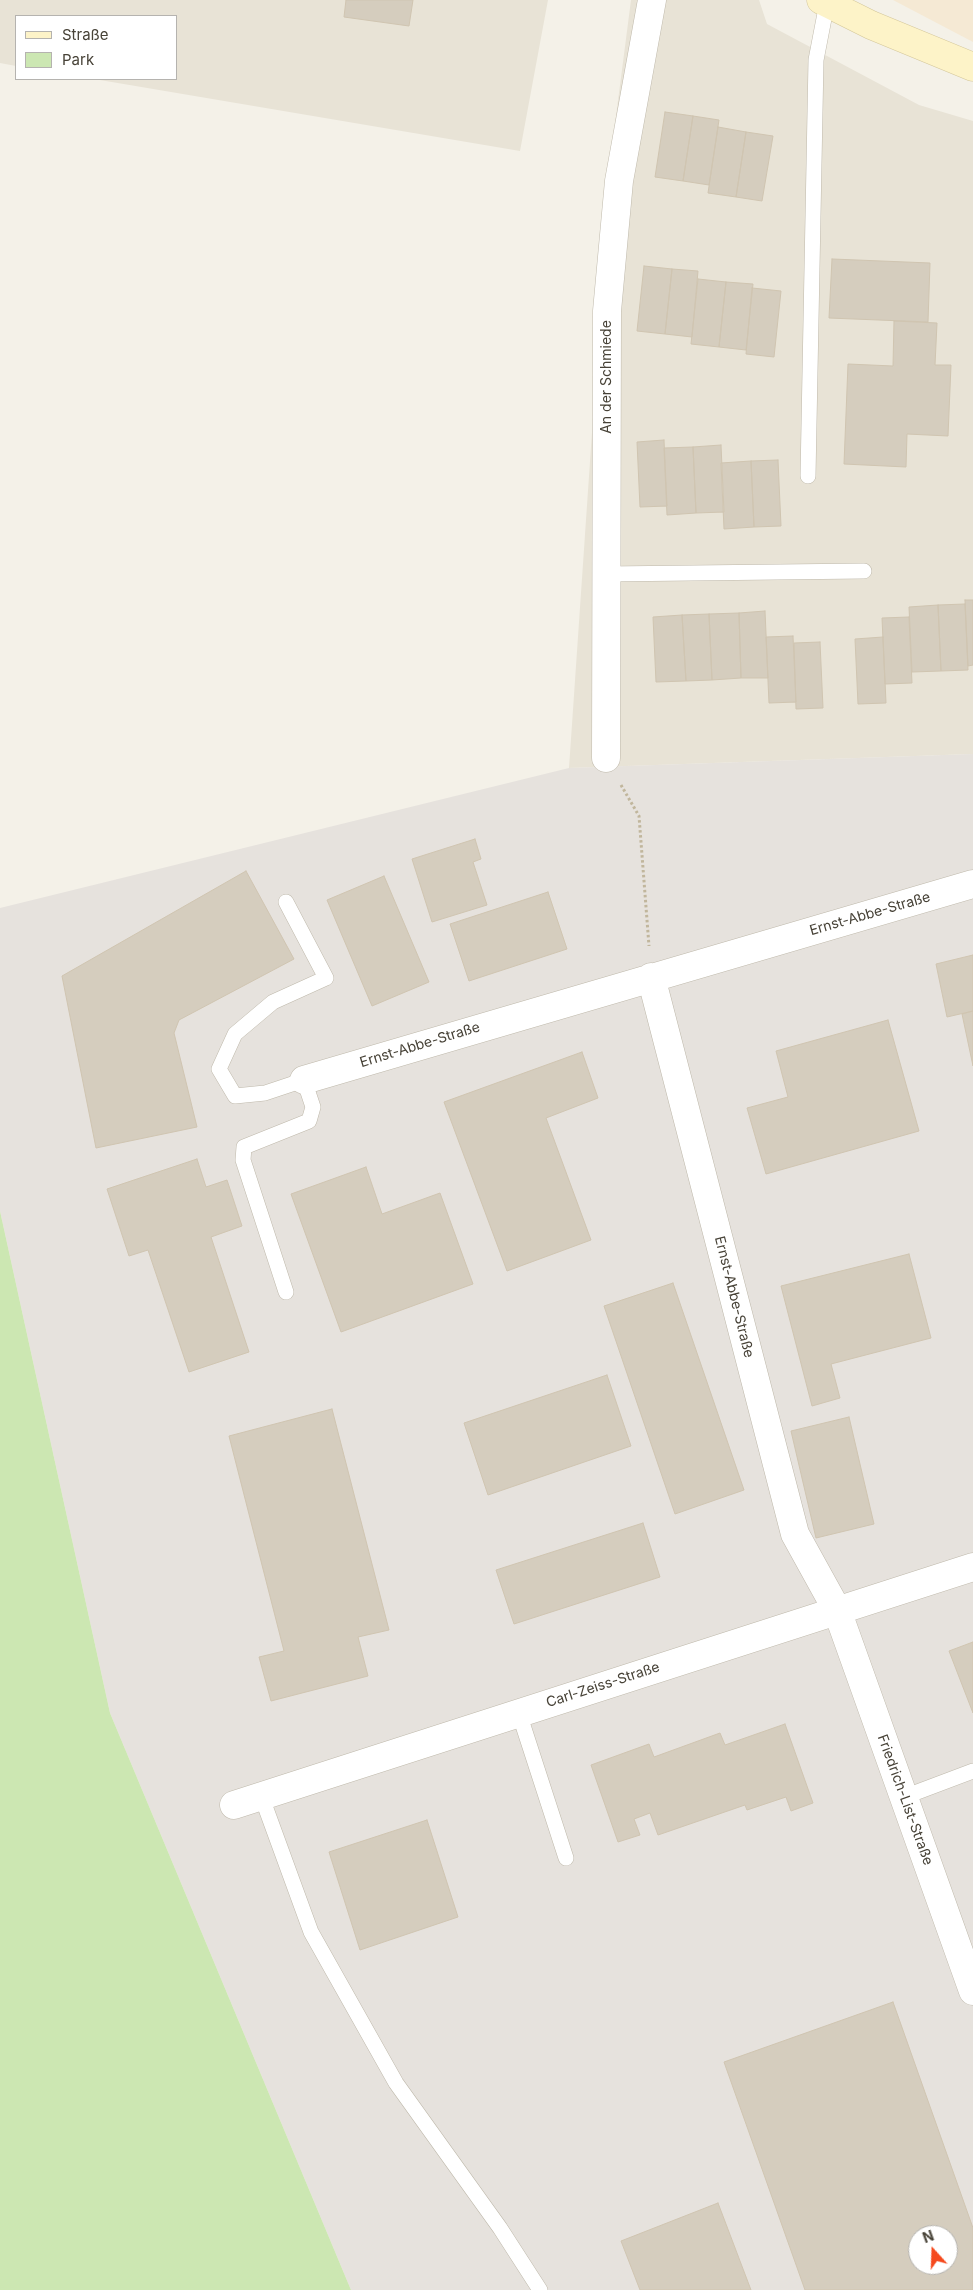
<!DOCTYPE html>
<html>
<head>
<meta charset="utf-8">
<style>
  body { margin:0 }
  #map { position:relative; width:973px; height:2290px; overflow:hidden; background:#f4f1e8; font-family:Inter,sans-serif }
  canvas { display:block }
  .legend { position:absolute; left:15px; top:15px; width:162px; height:65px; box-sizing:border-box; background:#fff; border:1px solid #b5b3af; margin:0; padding:6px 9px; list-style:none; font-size:15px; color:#474237 }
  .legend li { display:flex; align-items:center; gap:10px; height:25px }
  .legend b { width:25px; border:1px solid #b5b3af }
  .north { position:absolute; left:908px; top:2225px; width:50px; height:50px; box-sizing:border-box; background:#fff; border:1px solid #b5b3af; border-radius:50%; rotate:340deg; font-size:14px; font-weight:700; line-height:20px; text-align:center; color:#474237 }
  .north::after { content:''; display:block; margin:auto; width:18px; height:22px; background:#f5491d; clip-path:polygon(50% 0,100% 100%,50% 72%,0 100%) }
</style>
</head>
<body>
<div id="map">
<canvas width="973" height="2290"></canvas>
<ul class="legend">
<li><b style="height:6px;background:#fdf3c8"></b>Straße</li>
<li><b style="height:14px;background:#cce7b2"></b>Park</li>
</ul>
<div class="north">N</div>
</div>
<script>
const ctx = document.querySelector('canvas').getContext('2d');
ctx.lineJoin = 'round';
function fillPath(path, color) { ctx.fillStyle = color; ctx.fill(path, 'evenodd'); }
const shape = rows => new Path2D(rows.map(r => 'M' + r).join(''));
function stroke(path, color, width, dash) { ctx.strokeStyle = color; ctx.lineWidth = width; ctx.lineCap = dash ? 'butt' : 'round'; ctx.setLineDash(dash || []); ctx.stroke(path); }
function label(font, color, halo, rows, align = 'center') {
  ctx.font = font + ' Inter,sans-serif'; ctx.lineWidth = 4; ctx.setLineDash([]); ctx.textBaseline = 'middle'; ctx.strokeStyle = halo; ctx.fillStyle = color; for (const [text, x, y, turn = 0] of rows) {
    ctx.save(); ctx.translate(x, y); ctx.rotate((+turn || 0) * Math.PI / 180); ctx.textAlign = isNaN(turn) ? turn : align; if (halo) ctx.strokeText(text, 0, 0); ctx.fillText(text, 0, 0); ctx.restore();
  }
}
fillPath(shape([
  [0,0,548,0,520,151,94,79,176,79,176,16,16,16,16,66,0,63],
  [631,0,759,0,767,24,919,105,973,121,973,754,569,768,611,155]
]), '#e8e3d6');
fillPath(shape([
  [893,0,973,0,973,42]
]), '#f5e9d4');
fillPath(shape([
  [973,754,973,2290,351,2290,110,1713,0,1211,0,908,569,768],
  [918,2235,948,2235,948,2265,918,2265]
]), '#e6e2dd');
fillPath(shape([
  [0,1211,110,1713,351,2290,0,2290]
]), '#cce7b2');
const building = shape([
  [346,0,413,0,409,26,344,17,346,0],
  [665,112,693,116,683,181,655,177,665,112],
  [693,116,719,120,709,185,683,181,693,116],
  [718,127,746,132,736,197,708,193,718,127],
  [746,132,773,136,762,201,736,197,746,132],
  [832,259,930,263,928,322,829,318,832,259],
  [644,266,672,269,665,334,637,331,644,266],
  [672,269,698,271,692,337,665,334,672,269],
  [698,279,726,282,719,347,691,344,698,279],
  [726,282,753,284,746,350,719,347,726,282],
  [752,288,781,291,774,357,746,354,752,288],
  [894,321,937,323,935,365,951,365,948,436,907,434,906,467,844,464,848,364,893,366,894,321],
  [664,440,667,506,640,507,637,442,664,440],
  [721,445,724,512,696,513,693,447,721,445],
  [693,447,696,513,667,515,664,448,693,447],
  [778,460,781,526,754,527,751,461,778,460],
  [751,461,754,527,724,529,721,463,751,461],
  [965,600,973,600,973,665,968,666,965,600],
  [965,604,968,670,941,671,938,605,965,604],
  [938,605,941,671,912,672,909,607,938,605],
  [765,611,768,678,741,678,739,613,765,611],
  [739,613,741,678,712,680,709,614,739,613],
  [709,614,712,680,686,681,682,615,709,614],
  [682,615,686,681,656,682,653,617,682,615],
  [909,617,912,683,885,684,882,618,909,617],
  [793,636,796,702,769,703,766,637,793,636],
  [883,637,886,703,858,704,855,639,883,637],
  [820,642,823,708,796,709,794,643,820,642],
  [475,839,481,859,473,862,487,905,432,922,412,859,475,839],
  [246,871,294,959,179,1020,174,1033,197,1127,96,1148,62,976,246,871],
  [384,876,429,982,372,1006,327,900,384,876],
  [548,892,567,949,469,981,450,924,548,892],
  [973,955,973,1011,947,1017,936,964,973,955],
  [973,1011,973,1066,962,1014,973,1011],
  [888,1020,919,1131,766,1174,747,1108,788,1097,776,1051,888,1020],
  [582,1052,598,1098,546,1118,591,1240,507,1271,444,1102,582,1052],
  [197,1159,206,1187,227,1180,242,1226,211,1237,249,1352,189,1372,148,1250,129,1256,107,1189,197,1159],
  [366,1167,382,1214,440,1193,473,1284,341,1332,291,1194,366,1167],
  [909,1254,931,1338,831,1364,840,1398,812,1406,781,1286,909,1254],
  [673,1283,744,1490,675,1514,604,1306,673,1283],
  [607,1375,631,1446,488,1495,464,1423,607,1375],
  [332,1409,389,1630,358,1637,368,1676,271,1701,259,1657,284,1651,229,1436,332,1409],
  [849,1417,874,1524,816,1538,791,1431,849,1417],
  [643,1523,660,1577,514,1624,496,1570,643,1523],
  [973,1642,973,1713,949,1651,973,1642],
  [785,1724,813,1803,791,1811,786,1797,747,1810,745,1805,658,1835,650,1813,634,1819,640,1835,618,1842,591,1765,649,1744,654,1757,720,1733,725,1745,785,1724],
  [427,1820,458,1917,360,1950,329,1852,427,1820],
  [893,2002,973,2228,973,2290,805,2290,724,2062,893,2002],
  [918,2235,948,2235,948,2265,918,2265,918,2235],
  [718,2203,751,2290,640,2290,621,2241,718,2203]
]);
fillPath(building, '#d5cdbe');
stroke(building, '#d0c5b1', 1);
const service = shape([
  [808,476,816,60,827,3],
  [607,574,864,571],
  [286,902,326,978,273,1002,235,1034,219,1069,235,1096,265,1093,304,1080,313,1107,309,1121,244,1147,243,1160,286,1292],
  [519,1713,566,1858],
  [261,1795,311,1932,396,2083,500,2228,540,2290],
  [904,1797,973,1771]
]);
const minor = shape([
  [606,758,607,311,619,181,652,0],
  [651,977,795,1534,837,1610,973,1991],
  [304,1080,973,884],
  [234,1805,973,1567]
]);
const secondary = shape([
  [821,0,871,25,973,67]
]);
stroke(service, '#bfb9ab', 16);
stroke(minor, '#bfb9ab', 29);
stroke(secondary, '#d3c699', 29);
stroke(shape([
  [621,785,639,816,649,946]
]), '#c1b69c', 3, [2.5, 2.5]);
stroke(service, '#fff', 15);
stroke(minor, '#fff', 28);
stroke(secondary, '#fdf3c8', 28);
label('14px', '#474237', '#fff', [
  ["An der Schmiede",607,377,-90],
  ["Ernst-Abbe-Straße",870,914,-16],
  ["Ernst-Abbe-Straße",420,1045,-17],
  ["Ernst-Abbe-Straße",734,1297,76],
  ["Carl-Zeiss-Straße",603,1685,-18],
  ["Friedrich-List-Straße",905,1800,70]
]);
</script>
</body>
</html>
